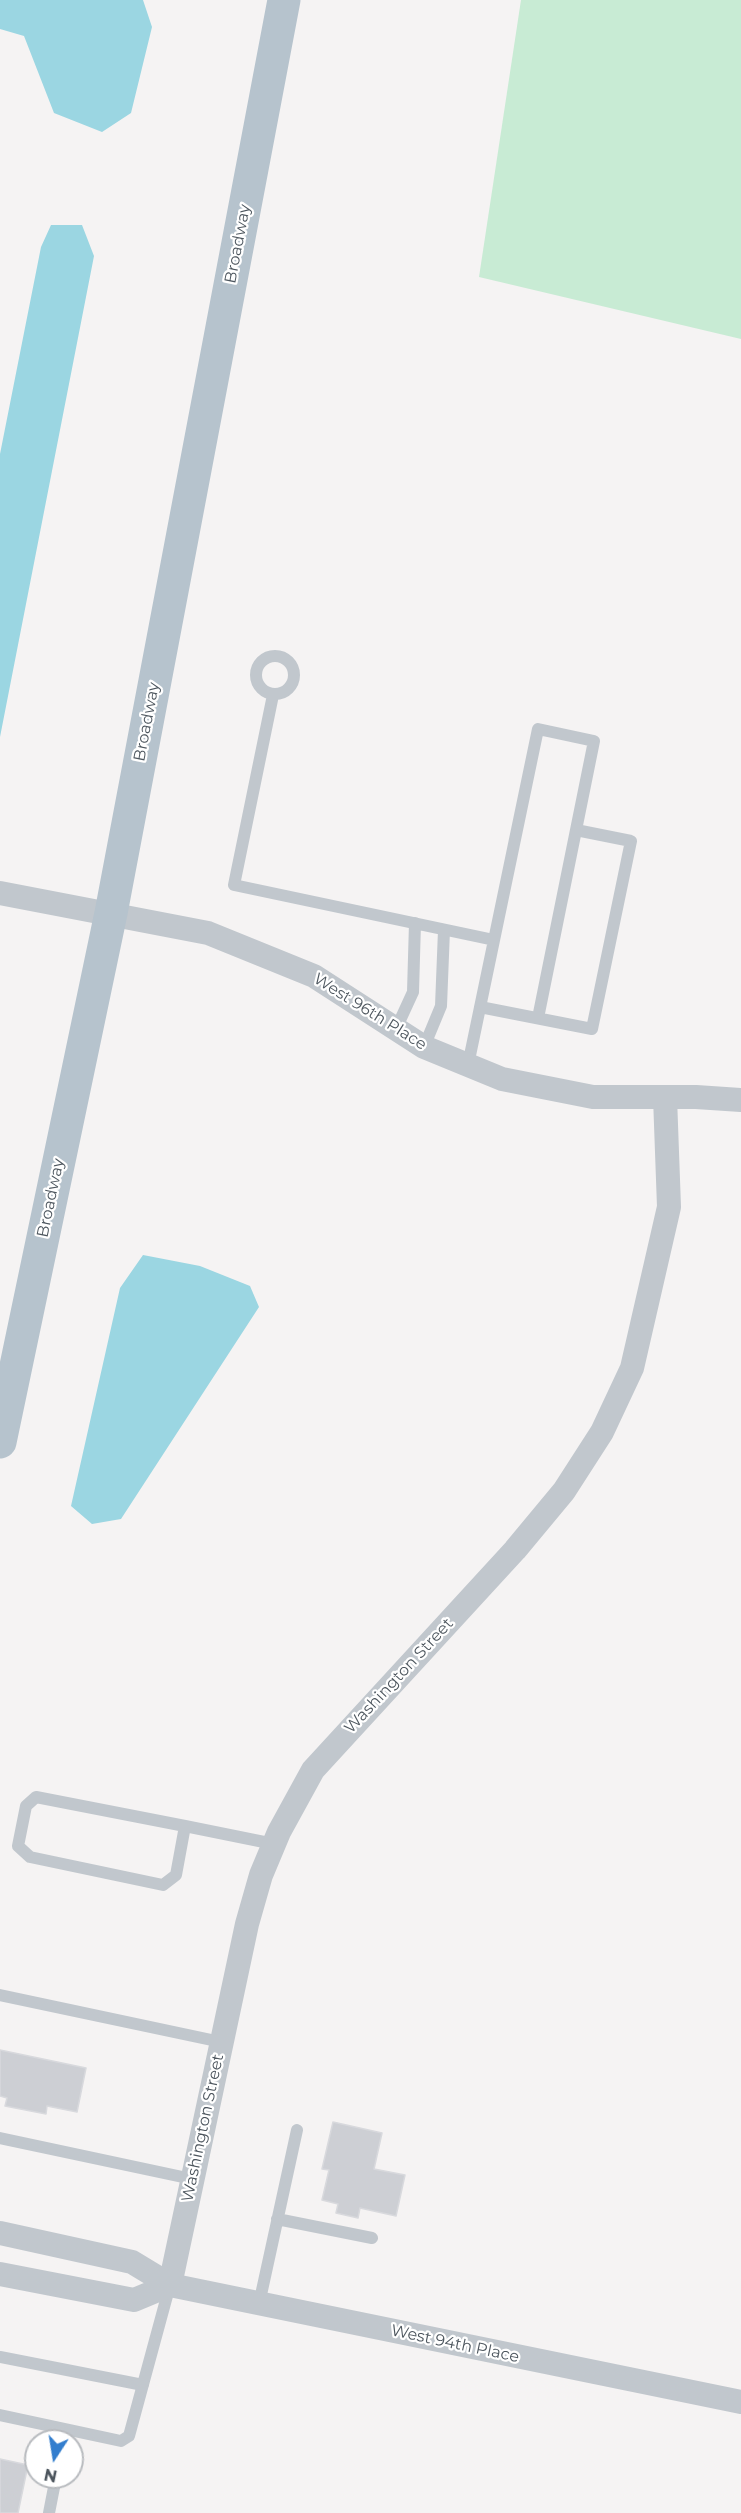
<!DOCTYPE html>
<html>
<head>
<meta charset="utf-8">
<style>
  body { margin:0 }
  #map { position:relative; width:741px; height:2513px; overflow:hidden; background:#f5f3f3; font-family:Montserrat,sans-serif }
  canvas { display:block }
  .north { position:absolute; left:24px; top:2429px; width:60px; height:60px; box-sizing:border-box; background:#fff; border:2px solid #b8bbbf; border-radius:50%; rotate:192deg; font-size:16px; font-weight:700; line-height:24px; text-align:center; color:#4d565e }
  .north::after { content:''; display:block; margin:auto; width:21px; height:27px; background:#337ece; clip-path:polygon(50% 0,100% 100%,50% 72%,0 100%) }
</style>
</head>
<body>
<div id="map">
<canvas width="741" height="2513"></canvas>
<div class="north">N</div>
</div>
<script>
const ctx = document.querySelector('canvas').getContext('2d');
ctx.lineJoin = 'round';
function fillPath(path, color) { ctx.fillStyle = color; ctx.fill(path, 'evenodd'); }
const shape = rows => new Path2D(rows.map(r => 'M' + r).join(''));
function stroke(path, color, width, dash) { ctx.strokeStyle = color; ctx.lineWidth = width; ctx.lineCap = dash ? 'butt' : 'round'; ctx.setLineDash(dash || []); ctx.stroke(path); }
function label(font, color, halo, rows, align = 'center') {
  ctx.font = font + ' Montserrat,sans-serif'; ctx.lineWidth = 4.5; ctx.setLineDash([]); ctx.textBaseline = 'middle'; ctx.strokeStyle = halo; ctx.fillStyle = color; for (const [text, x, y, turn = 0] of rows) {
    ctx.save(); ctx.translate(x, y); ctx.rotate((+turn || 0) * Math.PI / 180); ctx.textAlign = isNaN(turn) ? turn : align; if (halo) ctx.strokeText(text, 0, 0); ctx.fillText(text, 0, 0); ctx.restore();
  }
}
fillPath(shape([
  [521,0,741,0,741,339,479,277]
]), '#c8ebd4');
fillPath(shape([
  [0,0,143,0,152,27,131,113,102,132,54,113,24,36,0,29],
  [51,225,82,225,94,256,0,737,0,454,41,247],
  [143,1255,200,1266,250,1286,259,1307,121,1519,92,1524,71,1506,120,1288]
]), '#9bd6e2');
const building = shape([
  [0,2050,86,2068,77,2112,47,2106,46,2114,5,2106,7,2098,0,2096,0,2050],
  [333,2122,382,2133,374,2169,405,2175,396,2216,360,2208,358,2218,336,2213,338,2204,322,2200,329,2170,322,2169,333,2122],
  [0,2459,28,2465,18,2513,0,2513,0,2459]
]);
fillPath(building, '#cdcfd4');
stroke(building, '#d8d9dd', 1.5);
stroke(shape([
  '256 675a19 19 0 1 1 38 0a19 19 0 1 1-38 0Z',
  [273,695,234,885,494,940],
  [480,1007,592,1029,631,841,576,830],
  [396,1029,413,992,415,923],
  [424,1047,441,1006,444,930],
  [468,1065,538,729,594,741,538,1018],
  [185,1826,176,1875,163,1885,30,1857,18,1846,26,1806,36,1797,185,1826,274,1844],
  [0,1995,221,2042],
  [0,2138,192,2179],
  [277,2219,372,2238],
  [259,2304,297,2130],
  [0,2357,143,2385],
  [0,2415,121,2441,129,2436,170,2285],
  [49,2513,56,2477]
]), '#c1c7cd', 12);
stroke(shape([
  [0,893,208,933,314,976,424,1047,502,1079,593,1097,696,1097,741,1100],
  [0,2233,132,2262,170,2285,741,2402],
  [0,2274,134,2300,170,2285],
  [170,2285,247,1924,261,1875,279,1832,313,1770,515,1550,564,1491,602,1432,632,1368,669,1207,665,1097]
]), '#c1c7cd', 24);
stroke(shape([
  [0,1442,111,913,284,0]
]), '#b6c3cd', 33);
label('16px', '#4d565e', '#fff', [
  ["Broadway",238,244,-79],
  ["Broadway",147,722,-79],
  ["West 96th Place",370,1012,32],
  ["Broadway",51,1198,-78],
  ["Washington Street",399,1676,-47],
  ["Washington Street",203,2128,-78],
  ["West 94th Place",455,2344,12]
]);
</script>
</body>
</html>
